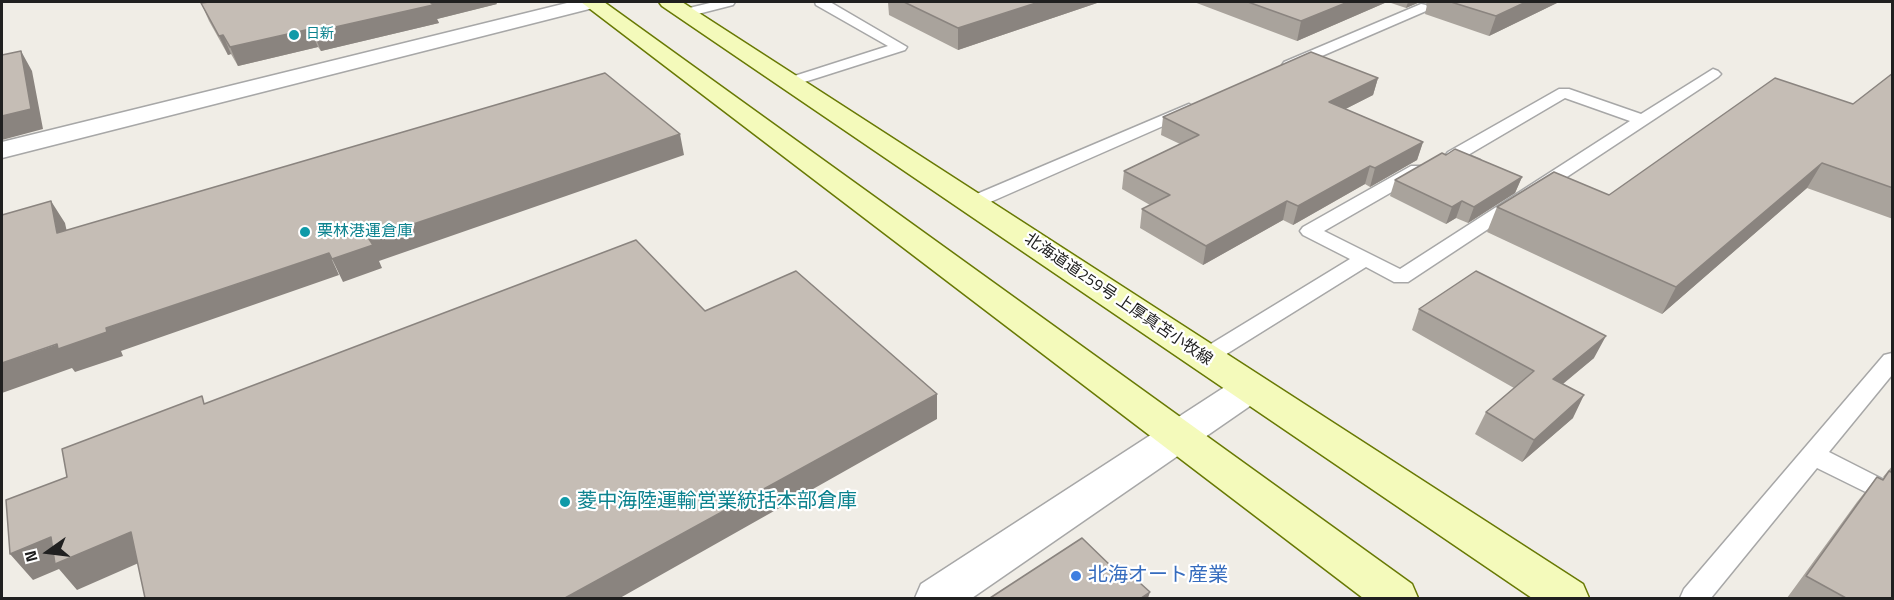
<!DOCTYPE html>
<html>
<head>
<meta charset="utf-8">
<style>
  body { margin:0 }
  #map { position:relative; width:1894px; height:600px; overflow:hidden; background:#f0ede6; font-family:"Titillium Web",sans-serif }
  canvas { display:block }
  .frame { position:absolute; inset:0; border:3px solid #202020; pointer-events:none }
  .north { position:absolute; left:18px; top:522px; width:60px; height:60px; -webkit-text-stroke:4px #fff; paint-order:stroke; rotate:256deg; font-size:16px; font-weight:700; line-height:24px; text-align:center; color:#202020 }
  .north::after { content:''; display:block; margin:auto; width:21px; height:27px; background:#202020; clip-path:polygon(50% 0,100% 100%,50% 72%,0 100%) }
</style>
</head>
<body>
<div id="map">
<canvas width="1894" height="600"></canvas>
<div class="frame"></div>
<div class="north">N</div>
</div>
<script>
const ctx = document.querySelector('canvas').getContext('2d');
ctx.lineJoin = 'round';
const shape = rows => new Path2D(rows.map(r => 'M' + r).join(''));
function stroke(path, color, width, dash) { ctx.strokeStyle = color; ctx.lineWidth = width; ctx.lineCap = dash ? 'butt' : 'round'; ctx.setLineDash(dash || []); ctx.stroke(path); }
function fillPath(path, color) { ctx.fillStyle = color; ctx.fill(path, 'evenodd'); }
function label(font, color, halo, rows, align = 'center') {
  ctx.font = font + ' "Titillium Web","Noto Sans JP",sans-serif'; ctx.lineWidth = 4.5; ctx.setLineDash([]); ctx.textBaseline = 'middle'; ctx.strokeStyle = halo; ctx.fillStyle = color; for (const [text, x, y, turn = 0] of rows) {
    ctx.save(); ctx.translate(x, y); ctx.rotate((+turn || 0) * Math.PI / 180); ctx.textAlign = isNaN(turn) ? turn : align; if (halo) ctx.strokeText(text, 0, 0); ctx.fillText(text, 0, 0); ctx.restore();
  }
}
const service = shape([
  [714,2,735,2,733,5,686,17,679,13,681,10,714,2],
  [815,2,830,2,907,47,905,50,795,85,785,85,782,82,785,79,888,46,816,5,815,2],
  [1421,4,1426,5,1428,8,1426,11,1294,68,1289,69,1282,65,1284,62,1421,4],
  [1713,69,1718,71,1721,74,1718,77,1408,282,1394,282,1366,267,1212,363,1204,365,1196,363,1193,358,1196,353,1350,259,1303,235,1300,231,1303,227,1411,166,1423,166,1426,170,1423,174,1324,231,1400,269,1630,121,1565,98,1468,155,1480,160,1483,164,1480,168,1468,168,1448,160,1445,156,1448,152,1559,89,1569,89,1641,114,1713,69],
  [1189,104,1197,109,1195,112,979,207,965,207,963,203,965,199,1189,104],
  [1892,353,1892,375,1829,452,1892,484,1892,505,1817,468,1711,598,1680,598,1684,589,1884,355,1892,353]
]);
const minor = shape([
  [571,2,604,2,601,6,2,158,2,142,571,2],
  [1250,375,1263,379,1268,388,1263,397,972,598,915,598,921,584,1237,379,1250,375]
]);
const secondary = shape([
  [581,2,604,2,1412,584,1418,598,1363,598,581,2],
  [659,2,682,2,1583,584,1589,598,1532,598,662,6,659,2]
]);
stroke(service, '#a7a7a7', 3);
stroke(minor, '#a7a7a7', 3);
stroke(secondary, '#687904', 3);
fillPath(service, '#fff');
fillPath(minor, '#fff');
fillPath(secondary, '#f4fabb');
fillPath(shape([
  [888,2,1100,2,958,50,889,15],
  [1194,2,1387,2,1297,41],
  [1388,2,1559,2,1489,36,1425,14,1427,5,1426,3,1420,2,1406,8],
  [201,3,497,4,437,19,439,23,321,51,318,47,238,66,231,54,228,55,209,21],
  [1893,73,1893,219,1807,188,1662,314,1487,232,1497,207,1609,195,1853,104],
  [1378,78,1373,95,1345,109,1423,142,1417,160,1370,187,1365,184,1293,225,1283,220,1203,265,1140,228,1142,209,1150,205,1122,189,1124,171,1180,144,1161,135,1163,117],
  [1522,177,1515,193,1468,223,1456,218,1446,224,1390,196,1395,180],
  [1419,309,1594,358,1563,384,1573,418,1522,462,1475,434,1486,412,1514,388,1412,330],
  [1893,465,1893,598,1787,598,1857,502,1877,477,1883,480,1884,478,1883,477]
]), '#a9a39c');
fillPath(shape([
  [429,2,496,2,497,4,437,19,439,23,321,51,313,32],
  [1039,2,1100,2,958,50,958,28],
  [1348,2,1387,2,1297,41,1301,21],
  [1408,2,1420,2,1406,8],
  [1526,2,1559,2,1489,36,1496,16],
  [310,29,318,47,238,66,230,47],
  [223,35,231,54,228,55,219,36],
  [21,51,32,71,43,129,2,140,2,116],
  [1378,78,1373,95,1324,120,1329,102],
  [680,134,684,155,379,261,382,268,343,282,332,259,369,239],
  [1423,142,1417,160,1370,187,1375,168],
  [1822,163,1807,188,1662,314,1676,287],
  [1370,166,1365,184,1293,225,1298,206],
  [1522,177,1515,193,1468,223,1474,207],
  [51,201,65,223,72,255,57,233],
  [1287,201,1283,220,1203,265,1206,246],
  [1462,201,1456,218,1446,224,1452,207],
  [329,253,339,275,121,351,123,356,75,372,72,368,2,393,2,363],
  [1606,336,1594,358,1542,401,1553,379],
  [937,394,937,419,620,598,565,598],
  [1584,395,1573,418,1522,462,1534,440],
  [131,532,150,558,77,590,59,569,33,580,10,554,51,537],
  [1150,592,1148,598,1141,598]
]), '#8a847f');
const building = shape([
  [209,2,430,2,433,5,313,32,310,29,230,47,223,35,219,36,201,3,209,2],
  [904,2,1039,2,958,28,904,2],
  [1248,2,1348,2,1301,21,1248,2],
  [1451,2,1526,2,1496,16,1451,2],
  [21,51,31,109,2,116,2,55,21,51],
  [1311,52,1378,78,1329,102,1423,142,1375,168,1370,166,1298,206,1287,201,1206,246,1142,209,1170,195,1124,171,1199,135,1163,117,1311,52],
  [605,73,680,134,369,239,373,245,332,259,329,253,106,328,107,332,58,349,57,344,2,363,2,215,51,201,57,233,605,73],
  [1893,73,1893,188,1822,163,1676,287,1497,207,1554,172,1609,195,1775,78,1853,104,1893,73],
  [1455,149,1522,177,1474,207,1462,201,1452,207,1395,180,1442,153,1446,155,1455,149],
  [636,240,705,311,796,271,937,394,565,598,145,598,131,532,55,564,51,537,10,554,6,500,67,477,62,449,202,396,204,404,636,240],
  [1476,271,1606,336,1553,379,1584,395,1534,440,1486,412,1534,371,1419,309,1476,271],
  [1889,471,1893,473,1893,598,1846,598,1806,576,1877,477,1883,480,1889,471],
  [1082,538,1113,568,1120,565,1150,592,1141,598,990,598,1082,538]
]);
fillPath(building, '#c5bdb5');
stroke(building, '#8a847f', 1.5);
for (const [x, y, r, color] of [
  [294,35,6,"#0f9aa8"],
  [305,232,6,"#0f9aa8"],
  [565,502,6,"#0f9aa8"],
  [1076,576,6,"#3f7fe0"]
]) { const dot = new Path2D(); dot.arc(x, y, r, 0, 2 * Math.PI); ctx.fillStyle = color; ctx.fill(dot); stroke(dot, '#fff', 2); }
label('14px', '#0d838f', '#fff', [
  ["日新",306,35]
], 'left');
label('16px', '#0d838f', '#fff', [
  ["栗林港運倉庫",317,232]
], 'left');
label('16px', '#202020', '#fff', [
  ["北海道道259号 上厚真苫小牧線",1118,300,34]
]);
label('20px', '#0d838f', '#fff', [
  ["菱中海陸運輸営業統括本部倉庫",577,502]
], 'left');
label('20px', '#366cbe', '#fff', [
  ["北海オート産業",1088,576]
], 'left');
</script>
</body>
</html>
